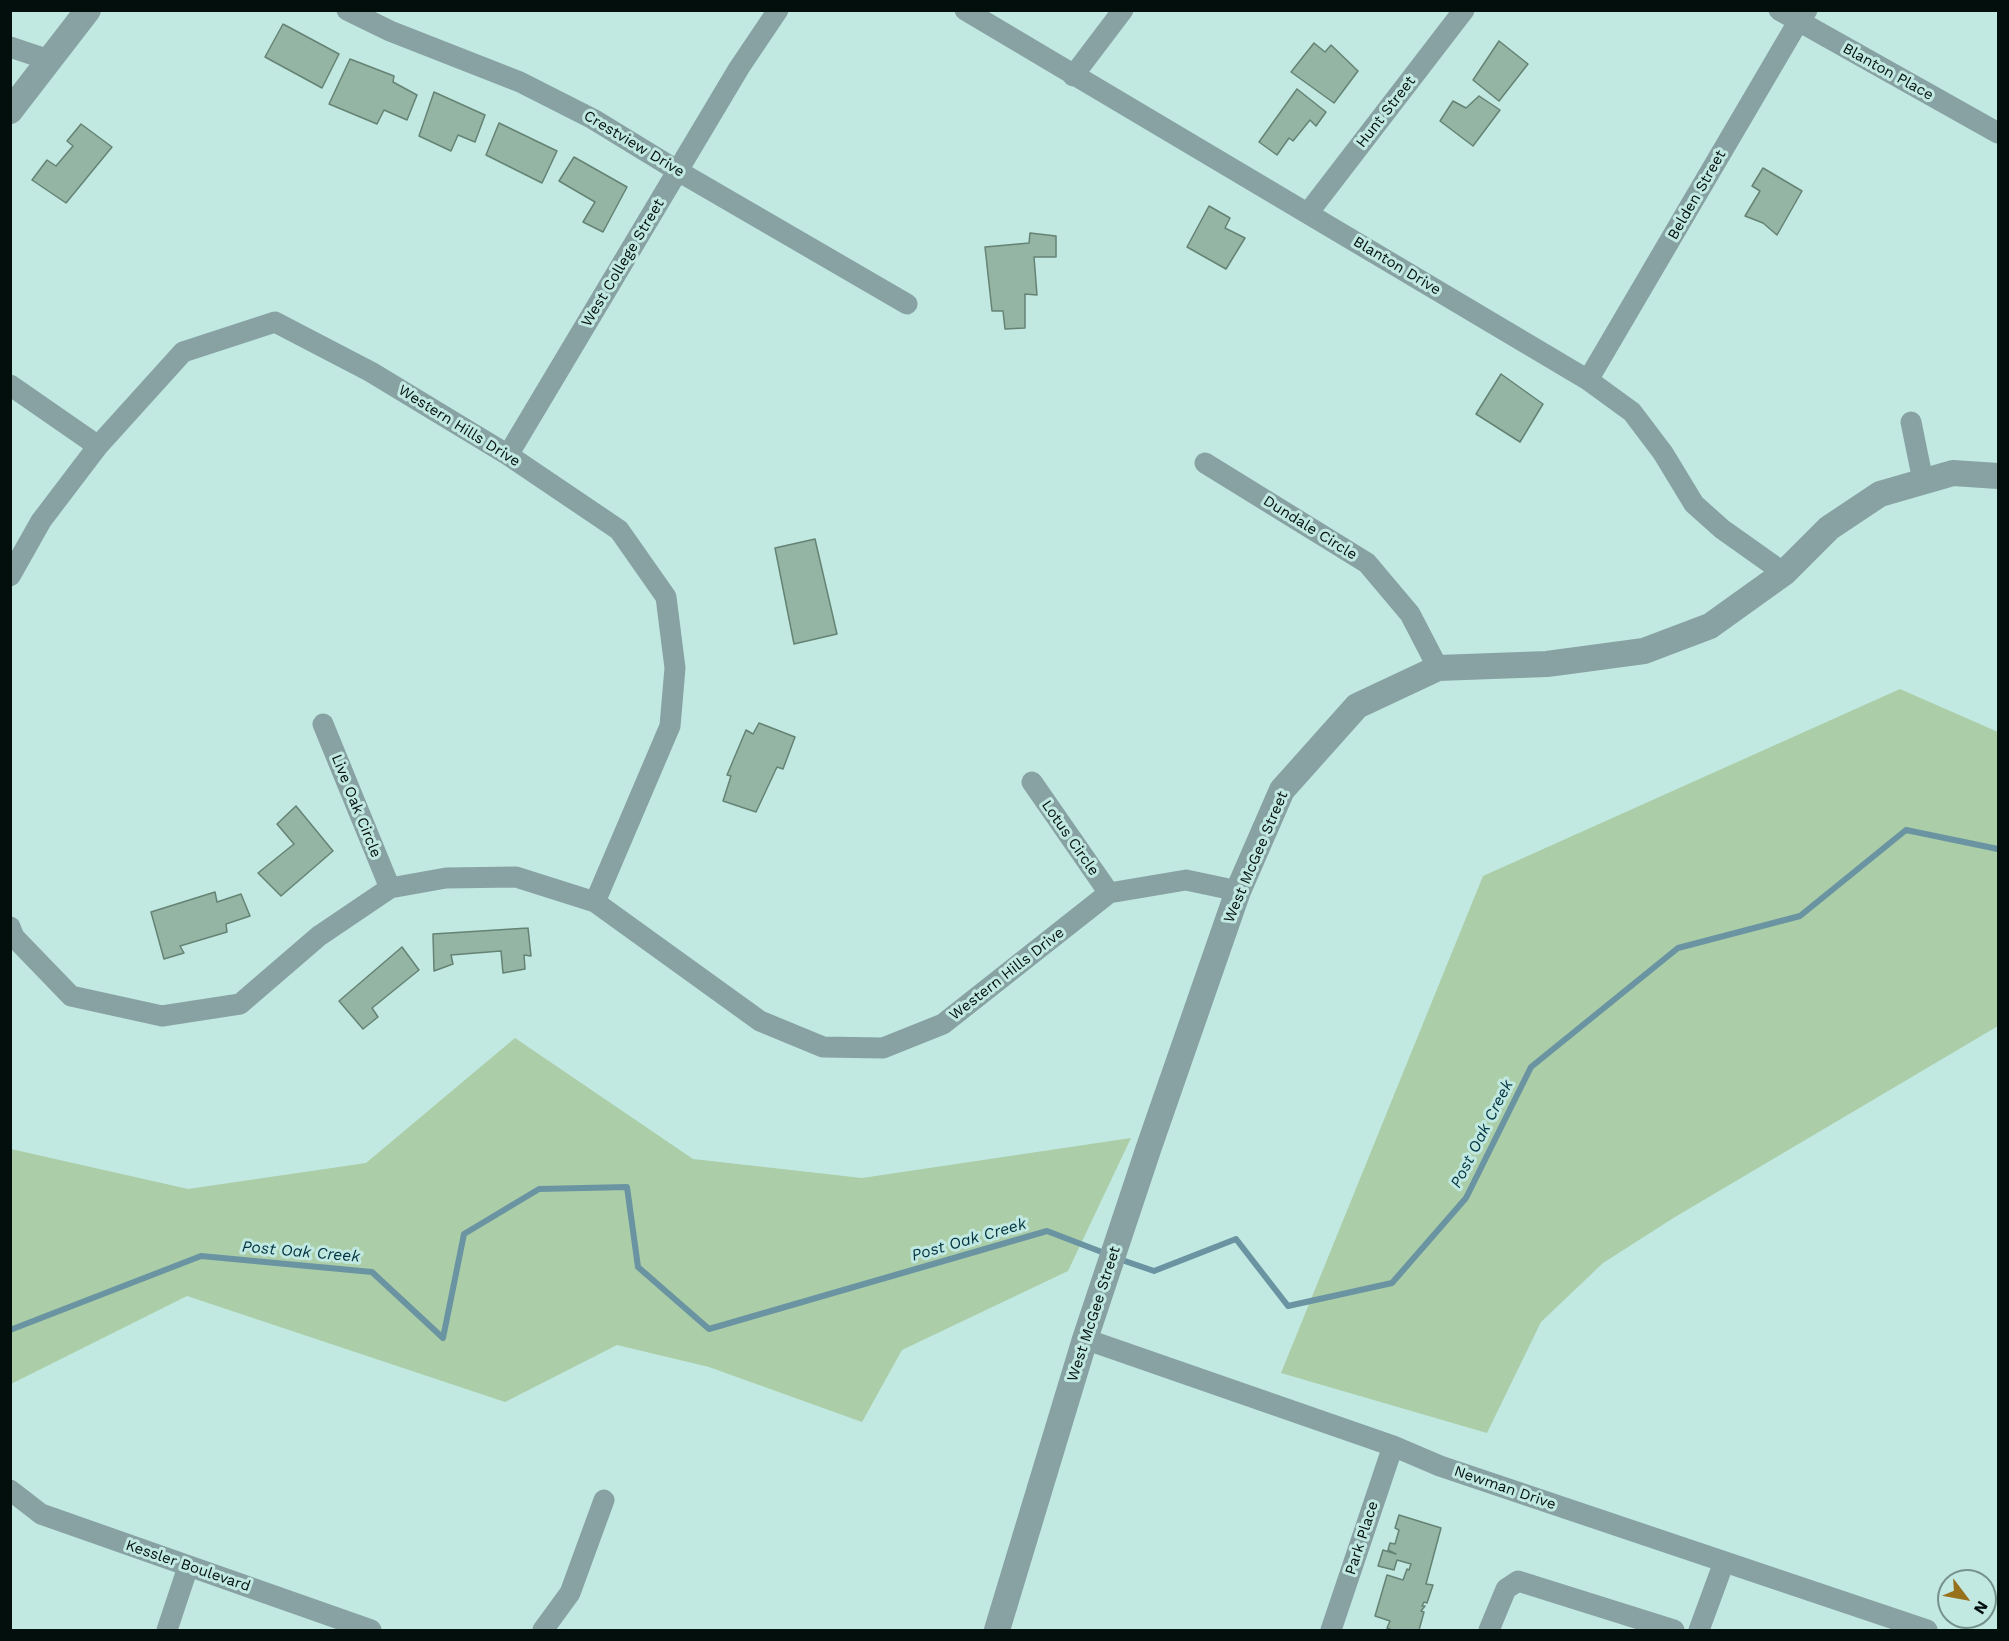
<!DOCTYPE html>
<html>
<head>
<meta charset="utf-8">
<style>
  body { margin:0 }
  #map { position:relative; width:2009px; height:1641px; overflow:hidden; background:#c1e9e1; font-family:"Work Sans",sans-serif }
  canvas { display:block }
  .frame { position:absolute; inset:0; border:12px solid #020f0d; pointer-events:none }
  .north { position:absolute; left:1937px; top:1569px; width:60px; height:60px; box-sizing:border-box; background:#c1e9e1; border:2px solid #75928c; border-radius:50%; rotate:122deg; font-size:16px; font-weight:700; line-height:24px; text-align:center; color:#020f0d }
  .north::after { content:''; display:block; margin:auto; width:21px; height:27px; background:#98711c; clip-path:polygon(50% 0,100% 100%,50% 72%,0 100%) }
</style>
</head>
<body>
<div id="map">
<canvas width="2009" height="1641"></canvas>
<div class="frame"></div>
<div class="north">N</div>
</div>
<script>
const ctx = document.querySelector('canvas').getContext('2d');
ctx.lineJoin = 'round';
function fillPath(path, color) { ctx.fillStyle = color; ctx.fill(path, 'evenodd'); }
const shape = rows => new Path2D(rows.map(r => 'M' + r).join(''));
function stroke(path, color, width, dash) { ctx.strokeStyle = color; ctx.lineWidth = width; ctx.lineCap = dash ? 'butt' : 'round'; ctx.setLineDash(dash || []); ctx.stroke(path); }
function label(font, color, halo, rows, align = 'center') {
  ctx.font = font + ' "Work Sans",sans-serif'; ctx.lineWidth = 6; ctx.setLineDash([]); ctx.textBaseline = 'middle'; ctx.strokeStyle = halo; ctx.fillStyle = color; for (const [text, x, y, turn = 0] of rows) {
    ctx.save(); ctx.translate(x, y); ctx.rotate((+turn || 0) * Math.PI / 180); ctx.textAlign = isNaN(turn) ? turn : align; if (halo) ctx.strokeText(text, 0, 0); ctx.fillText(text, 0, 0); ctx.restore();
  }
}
fillPath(shape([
  [1900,689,1998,732,1998,1026,1675,1217,1603,1263,1541,1322,1487,1433,1281,1373,1483,876],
  [515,1038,693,1159,862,1178,1131,1138,1068,1271,902,1350,862,1422,709,1367,617,1345,505,1402,187,1296,11,1384,11,1149,188,1189,366,1163]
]), '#abcda8');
stroke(shape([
  [1119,1259,1154,1271,1236,1239,1288,1306,1392,1283,1466,1198,1531,1067,1678,948,1800,916,1906,830,1998,849],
  [10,1330,201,1256,372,1272,443,1338,464,1234,539,1189,627,1187,638,1267,709,1329,1047,1231,1107,1254]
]), '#6a94a2', 6);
const building = shape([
  [283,24,339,54,322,88,265,57,283,24],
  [1499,41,1528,64,1499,101,1473,80,1499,41],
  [1314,43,1325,52,1331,45,1358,71,1334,103,1291,72,1314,43],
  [350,59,394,76,393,82,417,95,407,120,384,110,377,124,329,104,350,59],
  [1297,89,1326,112,1316,126,1310,120,1293,141,1289,138,1277,155,1259,142,1297,89],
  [434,92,485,115,475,142,458,135,451,151,419,136,434,92],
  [1479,96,1500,110,1473,146,1440,121,1453,101,1466,108,1479,96],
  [499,123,557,151,542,183,486,155,499,123],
  [81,124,112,147,66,203,32,180,47,160,56,166,73,146,67,141,81,124],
  [574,157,627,187,603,232,583,222,595,202,559,181,574,157],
  [1763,168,1802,191,1777,235,1763,223,1745,216,1760,191,1752,186,1763,168],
  [1209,206,1230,218,1225,228,1245,238,1226,269,1187,247,1209,206],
  [1030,233,1056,236,1056,257,1034,257,1037,295,1025,294,1025,328,1005,329,1003,311,992,311,985,247,1029,243,1030,233],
  [1501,374,1543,404,1520,442,1476,414,1501,374],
  [815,539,837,634,794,644,775,548,815,539],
  [759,723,795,737,783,769,777,767,756,812,723,801,731,776,727,775,746,730,753,734,759,723],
  [296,806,333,851,281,896,258,873,294,844,277,824,296,806],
  [215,892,217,902,241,894,250,916,226,924,227,932,180,946,184,953,164,959,151,912,215,892],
  [528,928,531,956,524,955,525,969,503,973,501,951,451,955,453,964,434,971,433,934,528,928],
  [402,947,419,970,372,1008,378,1017,363,1029,339,1001,402,947],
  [1399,1515,1441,1528,1426,1584,1433,1585,1427,1603,1424,1602,1422,1606,1425,1606,1421,1611,1424,1612,1419,1630,1392,1630,1387,1628,1390,1621,1375,1616,1387,1575,1403,1580,1407,1569,1409,1570,1411,1564,1397,1560,1394,1570,1378,1566,1383,1550,1396,1554,1388,1550,1390,1543,1395,1544,1399,1530,1395,1528,1399,1515]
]);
fillPath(building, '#94b4a4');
stroke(building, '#658374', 1.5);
stroke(shape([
  [347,10,390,31,520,82,593,119,678,171,907,304],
  [965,10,1588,380,1632,412,1663,453,1694,504,1722,529,1784,573],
  [1779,10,1998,133],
  [10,47,49,60],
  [1073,76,1123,10],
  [1308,213,1464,10],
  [1588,380,1798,22,1807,10],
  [10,385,98,446],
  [1911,422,1923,481],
  [508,455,739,68,778,10],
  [1205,463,1367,563,1410,614,1438,668],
  [10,576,41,521,98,446,183,352,275,322,371,372,508,455,619,530,666,597,675,668,670,726,595,902,516,877,446,878,390,888,319,936,240,1004,162,1016,71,996,14,937,10,927],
  [323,724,390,888],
  [1032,782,1109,893],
  [595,902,760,1021,823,1047,883,1048,943,1024,1109,893,1186,880,1238,891],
  [1085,1339,1393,1446,1440,1466,1927,1630],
  [10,1490,41,1514,371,1630],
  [167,1630,188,1567],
  [543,1630,570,1593,604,1500],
  [1331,1630,1393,1446],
  [1489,1630,1506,1589,1518,1581,1674,1630],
  [1699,1630,1724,1562]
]), '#88a2a4', 21);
stroke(shape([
  [10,111,88,10],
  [997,1630,1085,1339,1149,1147,1238,891,1282,790,1357,706,1438,668,1547,664,1644,651,1710,626,1784,573,1829,528,1880,494,1953,473,1998,476]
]), '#88a2a4', 26);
label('15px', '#020f0d', '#c1e9e1', [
  ["Blanton Place",1888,72,29],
  ["Hunt Street",1386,112,-52],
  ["Crestview Drive",634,144,31],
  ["Belden Street",1697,195,-60],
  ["West College Street",623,263,-59],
  ["Blanton Drive",1397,266,31],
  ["Western Hills Drive",459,426,32],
  ["Dundale Circle",1310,528,32],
  ["Live Oak Circle",356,806,68],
  ["Lotus Circle",1070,838,55],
  ["West McGee Street",1256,857,-67],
  ["Western Hills Drive",1007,974,-38],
  ["West McGee Street",1094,1314,-72],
  ["Newman Drive",1505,1488,19],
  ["Park Place",1362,1538,-72],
  ["Kessler Boulevard",188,1566,19]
]);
label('italic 16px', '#013342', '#c1e9e1', [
  ["Post Oak Creek",1482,1134,-63],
  ["Post Oak Creek",969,1240,-16],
  ["Post Oak Creek",301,1252,5]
]);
</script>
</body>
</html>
